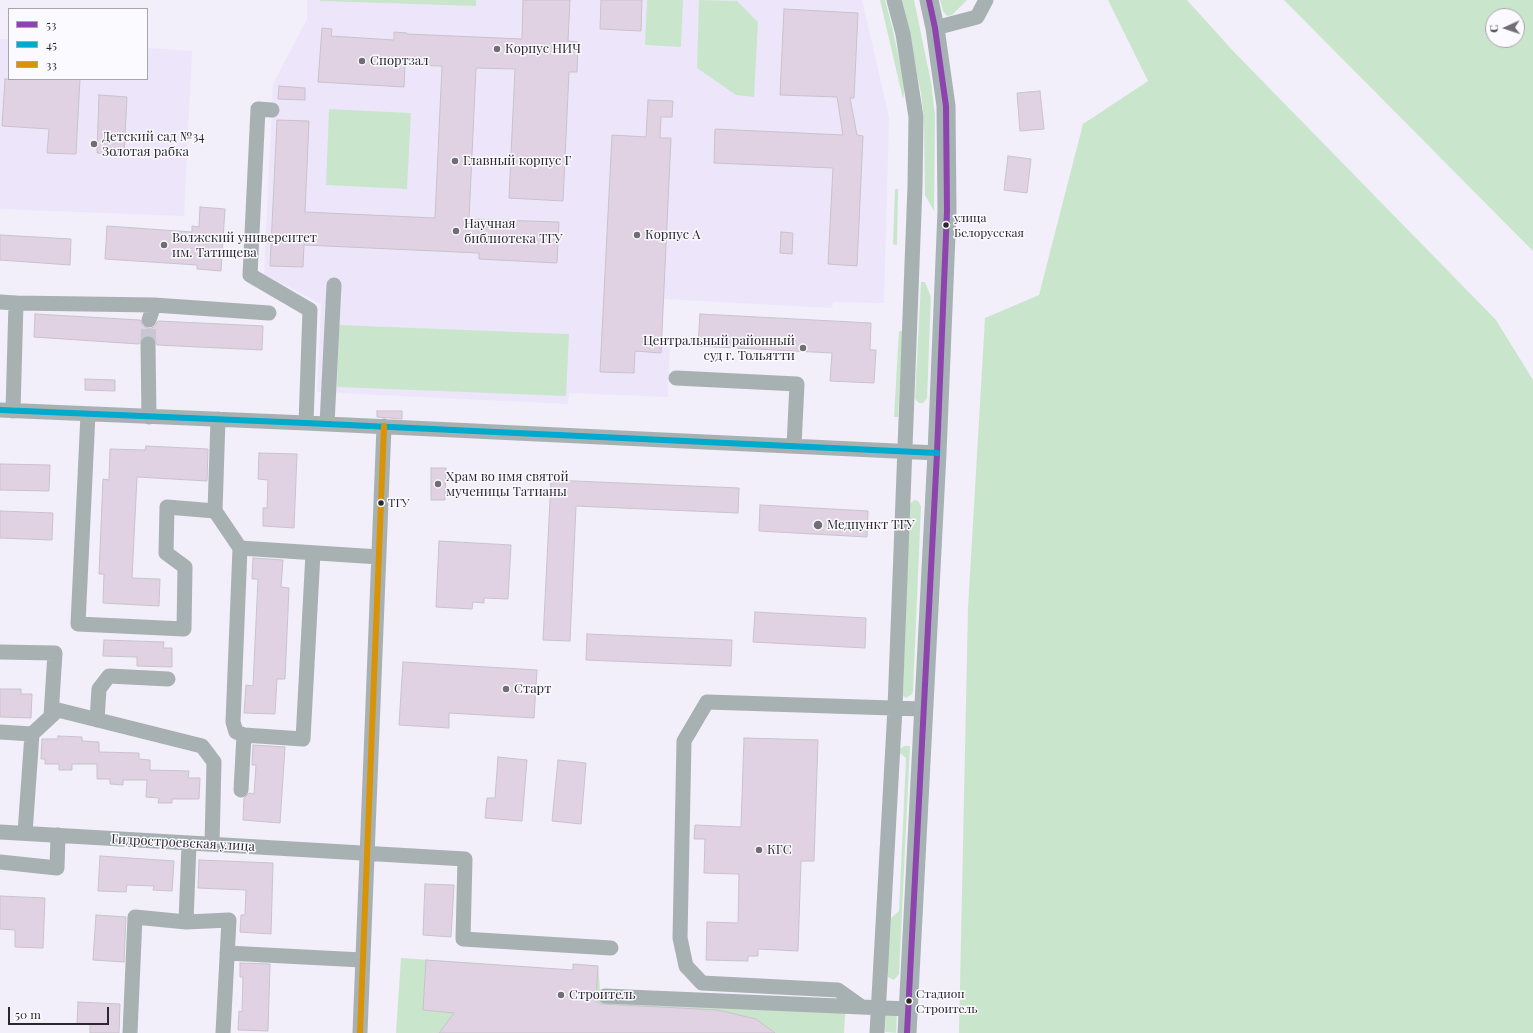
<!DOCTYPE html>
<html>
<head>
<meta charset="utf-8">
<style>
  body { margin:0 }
  #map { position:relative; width:1533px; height:1033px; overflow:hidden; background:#f2eefa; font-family:"Playfair Display",serif }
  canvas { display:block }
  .legend { position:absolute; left:8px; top:8px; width:140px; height:72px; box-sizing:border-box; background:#fbfafe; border:1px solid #a7a6ab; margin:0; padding:5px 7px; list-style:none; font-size:12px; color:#2a272f }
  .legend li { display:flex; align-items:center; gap:8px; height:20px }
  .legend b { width:20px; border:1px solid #a7a6ab }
  .north { position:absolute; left:1485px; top:8px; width:40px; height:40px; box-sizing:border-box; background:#fbfafe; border:1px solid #a7a6ab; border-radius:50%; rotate:267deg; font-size:11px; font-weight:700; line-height:16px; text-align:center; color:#2a272f }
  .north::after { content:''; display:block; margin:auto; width:14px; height:18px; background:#706d76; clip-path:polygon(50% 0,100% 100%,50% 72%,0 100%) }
  .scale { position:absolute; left:8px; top:1007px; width:101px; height:18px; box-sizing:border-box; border:2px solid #2a272f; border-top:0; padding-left:5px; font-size:12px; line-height:14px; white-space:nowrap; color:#2a272f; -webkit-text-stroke:3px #fbfafe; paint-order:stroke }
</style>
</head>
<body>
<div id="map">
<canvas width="1533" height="1033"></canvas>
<ul class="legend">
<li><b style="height:5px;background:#8e44ad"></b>53</li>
<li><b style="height:5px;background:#00a9ce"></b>45</li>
<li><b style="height:5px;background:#d89307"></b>33</li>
</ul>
<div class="north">С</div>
<div class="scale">50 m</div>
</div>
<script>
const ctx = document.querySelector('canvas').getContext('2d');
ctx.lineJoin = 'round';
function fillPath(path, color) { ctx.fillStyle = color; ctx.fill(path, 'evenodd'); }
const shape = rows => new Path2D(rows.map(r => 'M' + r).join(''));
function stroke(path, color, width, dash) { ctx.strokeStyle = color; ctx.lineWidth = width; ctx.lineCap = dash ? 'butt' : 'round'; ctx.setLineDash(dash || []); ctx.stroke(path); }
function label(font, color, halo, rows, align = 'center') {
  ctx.font = font + ' "Playfair Display",serif'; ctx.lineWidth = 3; ctx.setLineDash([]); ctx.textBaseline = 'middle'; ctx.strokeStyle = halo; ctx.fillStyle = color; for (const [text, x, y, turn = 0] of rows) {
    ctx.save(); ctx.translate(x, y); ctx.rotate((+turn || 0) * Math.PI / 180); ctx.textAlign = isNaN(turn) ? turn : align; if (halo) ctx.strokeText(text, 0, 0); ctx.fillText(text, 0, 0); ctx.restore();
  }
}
fillPath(shape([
  [307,0,862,0,889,117,884,303,833,302,832,308,664,299,662,339,670,340,668,397,569,393,568,404,317,392,321,304,264,274,273,84,307,19],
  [0,39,9,39,9,79,147,79,147,48,192,51,184,216,0,209]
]), '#ede6fb');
fillPath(shape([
  [320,0,476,0,476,6,320,1],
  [647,0,683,0,681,47,645,45],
  [699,0,737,1,758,22,754,97,736,95,697,68],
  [880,0,885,0,892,26,905,87,903,99],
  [901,0,914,0,931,82,935,115,934,211,925,195,924,119,921,93],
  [940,0,967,0,952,15,947,16,943,11],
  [1108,0,1187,0,1234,52,1496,320,1533,380,1533,1033,959,1033,968,608,985,318,1039,295,1083,124,1148,81],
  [1284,0,1533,0,1533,251],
  [1493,16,1517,16,1517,40,1493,40],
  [329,109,411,113,407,189,326,185],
  [895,189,898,189,897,245,893,244],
  [921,282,925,282,931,297,927,398,923,403,919,403,915,399],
  [339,325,569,334,566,396,337,387],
  [899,331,903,331,898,417,894,417],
  [914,500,918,501,921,506,913,691,912,694,906,698,903,696,909,505],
  [904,746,910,746,899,974,894,980,888,977,887,972,890,919,899,911,906,758,897,751],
  [401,958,573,970,573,964,598,966,600,990,846,1001,844,1033,396,1033],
  [886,1011,897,1012,896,1033,885,1032]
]), '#c9e6cd');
const building = shape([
  [523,0,570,0,568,41,578,42,577,72,569,72,563,201,509,198,515,69,476,68,469,219,559,222,557,263,479,259,479,253,304,245,303,267,270,266,277,120,309,121,305,212,435,218,442,66,405,65,404,87,318,82,322,28,332,29,331,36,394,40,394,32,407,33,407,34,522,39,523,0],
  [601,0,642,0,641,31,600,29,601,0],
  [784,9,858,13,854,98,850,98,857,135,863,136,857,266,828,264,833,168,714,163,715,129,843,135,837,97,780,95,784,9],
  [5,79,80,79,76,154,47,153,49,129,2,126,5,79],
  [279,86,305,88,305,100,278,99,279,86],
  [1040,91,1044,129,1020,131,1017,93,1040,91],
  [99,95,127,97,124,155,97,153,99,95],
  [648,100,673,101,672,117,661,117,660,138,671,138,661,353,635,351,634,373,600,372,612,135,646,137,648,100],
  [1008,156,1031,159,1027,193,1004,190,1008,156],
  [200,207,225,209,221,271,197,269,197,265,105,259,107,226,192,232,192,226,199,227,200,207],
  [781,232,793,233,792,254,780,253,781,232],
  [0,235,71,239,70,265,0,260,0,235],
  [35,314,140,320,143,326,150,329,155,326,158,321,263,326,262,350,157,345,155,339,148,335,143,337,139,344,34,337,35,314],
  [700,314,871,323,870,350,876,350,874,383,830,381,832,353,698,346,700,314],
  [85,379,115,380,115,391,85,390,85,379],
  [377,411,402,411,402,419,377,417,377,411],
  [146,446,208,449,207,481,137,477,132,578,160,579,159,606,103,603,104,574,99,574,103,479,109,480,110,449,145,450,146,446],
  [259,453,297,454,294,528,263,526,263,508,267,508,268,480,258,479,259,453],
  [0,464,50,465,49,491,0,490,0,464],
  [431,468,446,468,445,500,431,500,431,468],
  [551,480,739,488,738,513,576,506,570,641,543,640,551,480],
  [760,505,868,511,867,537,759,531,760,505],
  [0,511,53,513,52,540,0,538,0,511],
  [439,541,511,545,508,599,484,598,484,603,473,602,472,609,436,607,439,541],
  [253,558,283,560,281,587,289,588,285,679,277,679,275,714,244,713,246,685,253,686,258,579,252,579,253,558],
  [755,612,866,618,865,648,753,642,755,612],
  [587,634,732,640,731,666,586,660,587,634],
  [104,640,164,642,163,648,172,648,172,667,137,666,137,657,103,656,104,640],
  [403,662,537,670,534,718,449,713,449,728,399,725,403,662],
  [0,689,21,689,21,694,32,694,31,718,0,717,0,689],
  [58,736,82,737,82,741,99,742,99,752,139,753,139,759,150,760,150,770,189,771,188,778,200,778,199,799,172,799,172,803,158,803,159,798,146,797,147,780,123,780,123,785,110,784,110,779,97,779,97,764,72,764,72,770,59,770,59,764,45,764,45,759,41,759,42,739,58,739,58,736],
  [744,738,818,740,814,861,801,861,798,951,758,949,758,956,748,956,748,961,706,960,707,922,738,923,739,874,704,873,705,839,694,839,695,825,741,827,744,738],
  [253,745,285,747,280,823,243,820,244,798,249,793,254,794,256,765,252,765,253,745],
  [498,757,527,760,522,821,485,818,487,798,495,798,498,757],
  [558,760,586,763,581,824,552,821,558,760],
  [100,856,174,861,172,891,153,890,154,886,127,885,126,892,98,891,100,856],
  [199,860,273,863,271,934,240,932,241,915,245,915,246,890,198,888,199,860],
  [425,884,454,885,451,937,423,935,425,884],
  [0,896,45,898,43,948,15,947,15,930,0,929,0,896],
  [96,915,126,917,124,962,93,960,96,915],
  [426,960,573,970,573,964,598,966,596,1001,601,1004,718,1010,756,1019,775,1033,439,1033,454,1013,423,1010,426,960],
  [240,963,270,964,268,1031,238,1030,239,1011,242,1012,243,977,240,977,240,963],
  [78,1002,120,1004,119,1033,90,1033,90,1024,77,1024,78,1002]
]);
fillPath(building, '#e0d2e2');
stroke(building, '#c8c3cb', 1);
stroke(shape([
  [148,344,149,320]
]), '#cac6d1', 15, [15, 8]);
stroke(shape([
  [935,28,977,17,986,0],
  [272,110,258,109,250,275,310,310,306,423],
  [0,302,16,303],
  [149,320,154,305,269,313],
  [148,344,149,417],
  [676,378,797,384,794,446],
  [0,410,306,423,937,453],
  [13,411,16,303,154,305],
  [88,414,78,624,184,629,185,567,166,553,167,507,215,511,240,548,379,557],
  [327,424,334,285],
  [215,511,218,419],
  [240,548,233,722,236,732,244,735,303,739,313,553],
  [0,652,55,653,51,716],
  [97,720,99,689,109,676,168,679],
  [0,732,32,734],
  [241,790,244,735],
  [0,832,465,859,463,939,611,948],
  [25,833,32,734,58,710,202,746,214,762,212,844],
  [0,862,57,868,58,835],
  [186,922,189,844],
  [227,953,362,960],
  [605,996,908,1009],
  [862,1007,838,990,702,983,686,966,680,938,684,741,707,702,923,709],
  [130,1033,135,917,186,922,229,920,223,1033],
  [360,1033,384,426],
  [877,1033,895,708,915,186,916,117,903,34,894,0]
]), '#a8b1b2', 15);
stroke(shape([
  [907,1033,937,453,947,211,946,106,935,28,929,0]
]), '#a7b2b4', 19);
stroke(shape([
  [907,1033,937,453,947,211,946,106,935,28,929,0]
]), '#8e44ad', 6);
stroke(shape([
  [0,410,306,423,937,453]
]), '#00a9ce', 6);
stroke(shape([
  [360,1033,384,426]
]), '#d89307', 6);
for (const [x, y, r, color] of [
  [497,49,4,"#706d76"],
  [362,61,4,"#706d76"],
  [94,144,4,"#706d76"],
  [455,161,4,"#706d76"],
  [946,225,3.5,"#2a272f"],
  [456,231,4,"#706d76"],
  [637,235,4,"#706d76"],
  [164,245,4,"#706d76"],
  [803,348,4,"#706d76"],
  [438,484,4,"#706d76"],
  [381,503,3.5,"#2a272f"],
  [818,525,5,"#706d76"],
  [506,689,4,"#706d76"],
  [759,850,4,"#706d76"],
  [561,995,4,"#706d76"],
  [909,1001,3.5,"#2a272f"]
]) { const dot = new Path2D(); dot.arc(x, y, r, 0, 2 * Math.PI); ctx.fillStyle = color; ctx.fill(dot); stroke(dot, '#fbfafe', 1.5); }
label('12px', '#2a272f', '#fbfafe', [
  ["улица",954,218],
  ["Белорусская",954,233],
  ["ТГУ",388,503],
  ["Стадион",916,994],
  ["Строитель",916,1009]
], 'left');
label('13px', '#2a272f', '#fbfafe', [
  ["Корпус НИЧ",505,49],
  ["Спортзал",370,61],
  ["Детский сад №34",102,137],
  ["Золотая рабка",102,152],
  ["Главный корпус Г",463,161],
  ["Научная",464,224],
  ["библиотека ТГУ",464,239],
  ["Корпус А",645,235],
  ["Волжский университет",172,238],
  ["им. Татищева",172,253],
  ["Центральный районный",795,341,"right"],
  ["суд г. Тольятти",795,356,"right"],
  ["Храм во имя святой",446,477],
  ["мученицы Татианы",446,492],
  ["Медпункт ТГУ",827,525],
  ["Старт",514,689],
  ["КГС",767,850],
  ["Строитель",569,995]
], 'left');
label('13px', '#2a272f', '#fbfafe', [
  ["Гидростроевская улица",183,843,3]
]);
</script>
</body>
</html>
